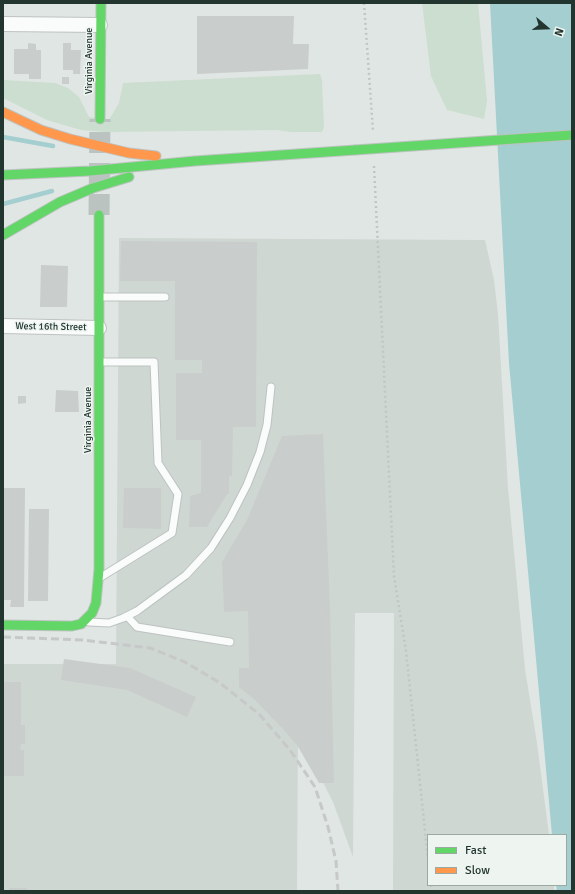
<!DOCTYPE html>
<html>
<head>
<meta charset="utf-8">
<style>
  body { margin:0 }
  #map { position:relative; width:575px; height:894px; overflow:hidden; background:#e0e6e3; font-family:Signika,sans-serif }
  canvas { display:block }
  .frame { position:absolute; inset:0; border:4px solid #22362f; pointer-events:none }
  .legend { position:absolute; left:427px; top:834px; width:140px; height:52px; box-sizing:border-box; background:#eef5f1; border:1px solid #9ca9a3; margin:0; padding:5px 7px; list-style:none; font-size:12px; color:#22362f }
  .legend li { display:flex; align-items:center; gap:8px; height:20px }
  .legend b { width:20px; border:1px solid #9ca9a3 }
  .north { position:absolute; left:527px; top:8px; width:40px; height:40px; -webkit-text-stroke:3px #eef5f1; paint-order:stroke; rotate:109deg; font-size:11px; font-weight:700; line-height:16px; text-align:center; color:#22362f }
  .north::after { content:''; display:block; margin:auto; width:14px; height:18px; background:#22362f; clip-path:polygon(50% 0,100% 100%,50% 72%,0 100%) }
</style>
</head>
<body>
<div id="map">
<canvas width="575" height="894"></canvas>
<div class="frame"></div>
<ul class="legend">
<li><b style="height:5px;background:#63d668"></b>Fast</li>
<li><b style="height:5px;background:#ff974d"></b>Slow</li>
</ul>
<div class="north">N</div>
</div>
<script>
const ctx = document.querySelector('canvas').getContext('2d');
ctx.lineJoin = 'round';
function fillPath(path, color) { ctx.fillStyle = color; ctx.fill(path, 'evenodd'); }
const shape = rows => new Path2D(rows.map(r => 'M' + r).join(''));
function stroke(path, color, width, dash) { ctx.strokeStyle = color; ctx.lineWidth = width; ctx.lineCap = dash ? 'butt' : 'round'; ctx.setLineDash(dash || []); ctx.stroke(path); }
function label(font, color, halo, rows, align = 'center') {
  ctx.font = font + ' Signika,sans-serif'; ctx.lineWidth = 3; ctx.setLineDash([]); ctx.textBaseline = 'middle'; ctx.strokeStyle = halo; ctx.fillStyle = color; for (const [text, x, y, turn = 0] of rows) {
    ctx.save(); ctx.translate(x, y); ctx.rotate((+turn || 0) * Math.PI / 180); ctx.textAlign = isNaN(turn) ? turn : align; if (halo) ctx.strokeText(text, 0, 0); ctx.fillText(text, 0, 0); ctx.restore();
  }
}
fillPath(shape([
  [119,238,485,240,494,280,498,314,508,488,525,669,537,743,549,835,428,835,428,885,554,885,554,891,393,891,394,613,355,613,353,857,333,802,315,767,298,741,297,891,3,891,3,664,116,664]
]), '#cfd7d3');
fillPath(shape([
  [422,3,478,3,487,101,484,119,447,110,431,76],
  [320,74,322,80,324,127,322,132,291,132,277,130,106,132,81,130,47,120,3,98,3,80,55,83,68,88,79,97,89,117,109,120,119,103,123,83]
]), '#cbdecf');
fillPath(shape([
  [490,3,572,3,572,891,557,891,556,885,566,885,566,835,552,835,509,363]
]), '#a4ced0');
stroke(shape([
  [3,137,53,146],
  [3,204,52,191]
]), '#a4ced0', 4.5);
fillPath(shape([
  [197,16,294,16,293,44,309,44,308,69,197,74],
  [28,43,36,44,36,50,41,50,41,79,29,79,29,74,14,74,14,49,28,49],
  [63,43,71,43,71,50,81,50,80,74,73,74,73,70,63,70],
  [62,77,69,77,69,84,62,84],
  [121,241,257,242,256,427,233,427,232,476,229,476,229,494,227,494,207,527,189,527,190,496,201,493,201,440,176,440,176,373,202,373,202,360,175,360,175,281,120,281],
  [41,265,68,266,67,307,40,307],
  [56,390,78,391,79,412,55,412],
  [18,396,26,396,26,403,18,404],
  [323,434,330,608,334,783,319,783,297,745,283,729,255,700,239,687,239,668,249,668,248,611,224,612,222,562,247,520,282,436],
  [3,488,25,488,24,607,10,607,11,600,4,600],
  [124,488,161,488,161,529,123,528],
  [29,509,49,509,48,601,28,601],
  [64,659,130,668,196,697,187,717,127,690,61,680],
  [3,682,21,682,21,725,25,725,25,744,21,744,20,750,24,750,24,776,3,776],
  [9,888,27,888,27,891,9,891]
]), '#c9cecc');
stroke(shape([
  [99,215,100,119]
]), '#bac3bf', 21, [21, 10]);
const lane = shape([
  [101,297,165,297],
  [101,577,172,533,178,494,158,463,154,362,101,362],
  [127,616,137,627,230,642],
  [89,622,109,623,123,618,137,611,186,575,211,548,230,518,247,485,260,452,267,425,271,387]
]);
const street = shape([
  [3,24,100,25],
  [3,326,99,328]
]);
const fast = shape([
  [100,119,101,3],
  [3,175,90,171,195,161,355,150],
  [3,235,60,202,93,188,129,177],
  [3,625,72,626,81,624,92,613,96,603,99,569,99,215]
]);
const slow = shape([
  [3,112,41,130,70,139,129,153,156,156]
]);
stroke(lane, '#bdc3c0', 9);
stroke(street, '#bdc3c0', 16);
stroke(fast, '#bdc3c0', 11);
stroke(slow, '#bdc3c0', 11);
stroke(shape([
  [364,3,373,131],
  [374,166,394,576,406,651,428,859],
  [431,885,432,891]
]), '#bfc7c4', 2.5, [2, 3]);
stroke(lane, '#fafbfb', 7);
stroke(street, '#fafbfb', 14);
stroke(fast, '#63d668', 9);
stroke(slow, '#ff974d', 9);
stroke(shape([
  [3,637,83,640,150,648,185,662,220,683,259,714,290,750,315,787,328,827,336,861,338,891]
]), '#c6c9c8', 3, [8, 4]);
const fastBridge = shape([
  [355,150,572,135]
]);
stroke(fastBridge, '#bbc3bf', 11, []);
stroke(fastBridge, '#63d668', 9);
label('10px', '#22362f', '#eef5f1', [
  ["Virginia Avenue",89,61,-90],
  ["West 16th Street",51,327,1],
  ["Virginia Avenue",88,420,-90]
]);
</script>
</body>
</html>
